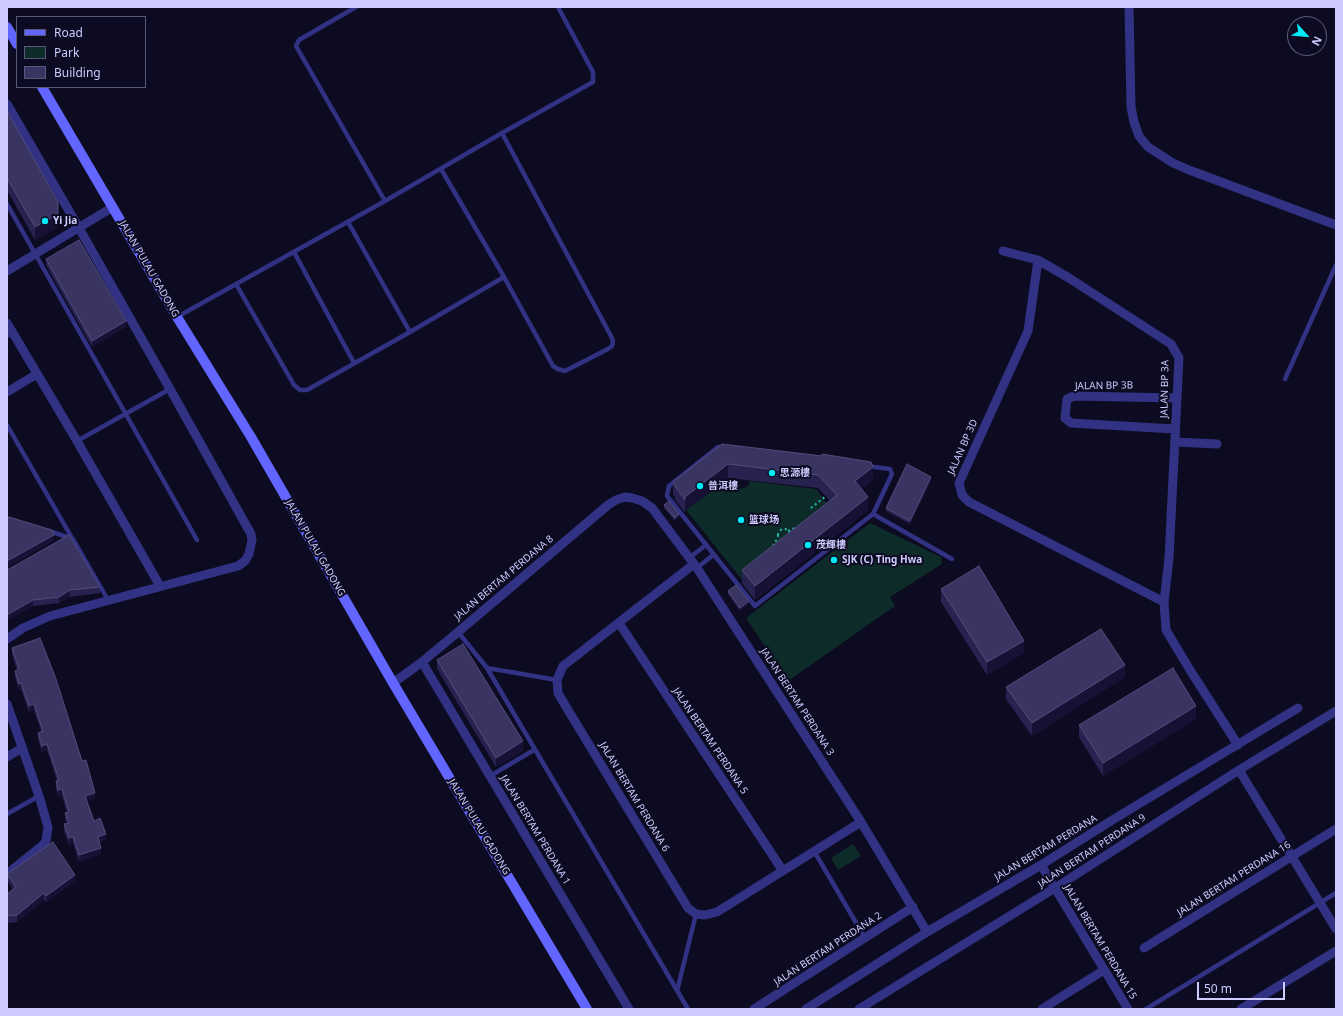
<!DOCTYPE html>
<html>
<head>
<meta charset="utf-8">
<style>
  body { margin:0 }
  #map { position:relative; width:1343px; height:1016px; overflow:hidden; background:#0d0b21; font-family:"Noto Sans",sans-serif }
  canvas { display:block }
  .frame { position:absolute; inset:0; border:8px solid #cecbff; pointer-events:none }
  .legend { position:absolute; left:16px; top:16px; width:130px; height:72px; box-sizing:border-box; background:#0d0b21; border:1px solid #5a587a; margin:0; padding:5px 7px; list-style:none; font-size:12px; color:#cecbff }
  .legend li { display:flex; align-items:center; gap:8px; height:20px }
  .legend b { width:20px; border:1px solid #5a587a }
  .north { position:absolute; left:1287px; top:16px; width:40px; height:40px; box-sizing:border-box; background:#0d0b21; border:1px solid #5a587a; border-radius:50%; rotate:117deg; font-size:11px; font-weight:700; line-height:16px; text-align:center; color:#cecbff }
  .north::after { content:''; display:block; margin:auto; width:14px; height:18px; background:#00e9f6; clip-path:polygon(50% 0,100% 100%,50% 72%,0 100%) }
  .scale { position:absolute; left:1197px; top:982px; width:88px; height:18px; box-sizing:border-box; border:2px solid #cecbff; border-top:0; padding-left:5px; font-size:12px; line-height:14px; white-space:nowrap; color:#cecbff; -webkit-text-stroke:3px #0d0b21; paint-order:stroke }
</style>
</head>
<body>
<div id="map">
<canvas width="1343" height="1016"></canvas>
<div class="frame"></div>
<ul class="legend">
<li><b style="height:5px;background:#6265ff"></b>Road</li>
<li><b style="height:11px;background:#0d2b29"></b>Park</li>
<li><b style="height:11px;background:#3a3463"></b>Building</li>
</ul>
<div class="north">N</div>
<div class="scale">50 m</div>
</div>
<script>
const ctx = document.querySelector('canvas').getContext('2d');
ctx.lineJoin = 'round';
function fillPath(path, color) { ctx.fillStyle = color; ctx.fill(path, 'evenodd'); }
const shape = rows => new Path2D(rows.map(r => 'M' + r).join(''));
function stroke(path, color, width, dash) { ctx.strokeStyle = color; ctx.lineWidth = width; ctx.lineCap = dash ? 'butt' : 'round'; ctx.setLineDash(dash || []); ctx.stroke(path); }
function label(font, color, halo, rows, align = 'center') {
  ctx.font = font + ' "Noto Sans","Noto Sans SC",sans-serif'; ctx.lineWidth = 4; ctx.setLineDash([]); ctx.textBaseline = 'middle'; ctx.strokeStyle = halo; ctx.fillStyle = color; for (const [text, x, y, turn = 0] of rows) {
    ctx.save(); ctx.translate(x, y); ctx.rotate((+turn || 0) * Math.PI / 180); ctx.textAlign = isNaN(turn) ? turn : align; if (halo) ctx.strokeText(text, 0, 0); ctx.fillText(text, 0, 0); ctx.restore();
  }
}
fillPath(shape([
  [727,480,735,487,741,489,748,486,750,481,816,489,832,510,743,581,686,510],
  [870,523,941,557,942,564,890,597,895,606,788,681,746,618],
  [853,844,861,856,838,870,831,858]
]), '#0d2b29');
stroke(shape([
  [811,508,826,496],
  '778 535a6 6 0 1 1 12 0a6 6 0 1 1-12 0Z',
  [788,531,797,527],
  [773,546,778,537]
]), '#2ba', 2, [2, 3]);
stroke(shape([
  [356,7,299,40,296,46,385,201],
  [441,169,504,277,553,366,558,369,565,371,608,349,612,346,613,342,612,338,502,133],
  [7,204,197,540],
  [348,222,410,332],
  [294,252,354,363],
  [236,284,294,385,300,390,307,390,410,332,504,277],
  [177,317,385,201,502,133,593,82,593,72,558,7],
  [7,336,12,333],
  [1285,379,1336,265],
  [7,425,72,538],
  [77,441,170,389],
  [718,447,890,469,892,474,873,514,755,606,667,496,669,486,718,447],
  [873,514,952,559],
  [49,531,73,539,108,600],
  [689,558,706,545],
  [697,568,713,555],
  [458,632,487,668,688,1009],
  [487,668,557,680],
  [490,776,534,750],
  [7,814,39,796],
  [814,851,865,938],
  [677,991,696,914],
  [1146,1009,1336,893]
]), '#313284', 4.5);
stroke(shape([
  [1129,7,1131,107,1134,122,1139,136,1148,147,1173,163,1189,170,1336,225],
  [7,104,79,228,170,389,251,534,252,540,249,554,245,561,238,566,50,616,23,628,7,639],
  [1003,251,1038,260,1069,278,1171,344,1179,358,1169,558,1164,602,1166,630,1190,670,1238,745],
  [1038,260,1028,331,959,483,962,495,969,502,1164,602],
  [7,271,113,207],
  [7,323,77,441,160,586],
  [7,392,37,374],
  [1175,429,1071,423,1065,418,1067,399,1074,396,1177,398],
  [1175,442,1217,444],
  [694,564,563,666,557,680,558,693,565,705,688,908,696,914,705,915,717,912,861,822],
  [619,623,783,871],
  [422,662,629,1009],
  [393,683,422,662,458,632,608,505,616,500,625,497,632,498,642,501,652,508,697,568,861,822,927,932],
  [7,704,39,796,48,827,46,841,43,845,7,874],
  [7,757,22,748],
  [1239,770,1336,929],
  [1041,865,1128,1009],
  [1144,948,1336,829],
  [754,1009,913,907],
  [806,1009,927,932,1041,865,1114,819,1298,708],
  [859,1009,1055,888,1239,770,1336,711],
  [1042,1009,1104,970],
  [1241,1009,1336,951]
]), '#313284', 9);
stroke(shape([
  [7,27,17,44],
  [42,87,177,317,251,437,393,683,587,1009]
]), '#6265ff', 10);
fillPath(shape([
  [7,111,58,215,58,227,35,240,7,190],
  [46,259,126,327,92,347,46,265],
  [722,444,873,480,862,489,868,510,755,600,742,583,742,570,830,501,818,488,728,478,685,510,685,513,675,500,675,497,673,495,673,482],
  [931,481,910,524,886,511,886,508],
  [664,505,679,518,675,521,664,508],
  [7,569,100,587,100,593,70,597,59,603,33,606,7,621],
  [941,589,1024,653,987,675,941,602],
  [728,591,749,604,740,611,728,594],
  [12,648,95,799,87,801,94,821,106,840,100,842,101,854,79,862,73,843,69,845,64,831,64,824,67,823,65,820,65,813,67,813,62,796,58,797,56,788,56,781,57,781,47,750,42,752,38,739,38,733,41,731,34,710,29,712,21,689,19,690,15,677,15,671,17,670,12,654],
  [437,660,523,751,496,767,437,669],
  [1125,677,1032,736,1006,699,1006,687],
  [1196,719,1103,776,1079,737,1079,725],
  [7,874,75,881,46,902,44,900,17,922,7,923,7,894,13,889,7,880]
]), '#282250');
fillPath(shape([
  [58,202,58,227,35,240,35,227],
  [126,321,126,327,92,347,92,341],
  [728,464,728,478,685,510,685,497],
  [873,467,873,480,855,494,855,481],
  [931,477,931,481,910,524,910,521],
  [868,497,868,510,755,600,755,586],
  [679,514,679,518,675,521,675,518],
  [54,535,54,541,7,568,7,561],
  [70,590,70,597,59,603,59,597],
  [33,600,33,606,7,621,7,615],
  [749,601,749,604,740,611,740,608],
  [1024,641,1024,653,987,675,987,662],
  [1125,665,1125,677,1032,736,1032,723],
  [21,683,21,689,19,690,19,684],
  [34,704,34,710,29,712,29,706],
  [1196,706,1196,719,1103,776,1103,763],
  [523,741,523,751,496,767,496,758],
  [47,744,47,750,42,752,42,746],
  [62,789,62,796,58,797,58,790],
  [95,793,95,799,85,802,85,796],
  [106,834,106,840,98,843,98,837],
  [73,837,73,843,69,845,69,838],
  [101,848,101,854,79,862,79,855],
  [75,875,75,881,46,902,46,896],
  [44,893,44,900,17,922,17,915]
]), '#161135');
const building = shape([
  [7,111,58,202,58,214,35,227,7,178,7,111],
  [79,240,126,321,92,341,46,259,79,240],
  [722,444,822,456,822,454,871,462,873,467,855,481,868,497,755,586,742,570,837,495,818,475,728,464,685,497,685,500,675,486,676,486,673,482,722,444],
  [907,464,931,477,910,521,886,508,907,464],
  [669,501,679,514,675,518,664,505,669,501],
  [9,517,52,530,54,535,7,561,7,518,9,517],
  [69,535,70,536,100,587,70,590,59,597,33,600,7,615,7,569,9,569,69,535],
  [979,566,1024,641,987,662,941,589,979,566],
  [736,585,749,601,740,608,728,591,736,585],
  [1101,629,1125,665,1032,723,1006,687,1101,629],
  [40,638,56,679,82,761,86,760,95,793,85,796,94,821,100,818,106,834,98,837,101,848,79,855,73,837,69,838,64,824,69,823,65,813,69,812,62,789,58,790,56,781,59,780,47,744,42,746,38,733,43,731,34,704,29,706,21,683,19,684,15,671,19,669,12,648,40,638],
  [463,644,523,741,496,758,437,660,463,644],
  [1173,668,1196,706,1103,763,1079,725,1173,668],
  [53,842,75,875,46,896,44,893,17,915,7,916,7,894,16,887,7,874,53,842]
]);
fillPath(building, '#3a3463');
stroke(building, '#514c7b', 1);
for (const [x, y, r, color] of [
  [45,221,4,"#00e9f6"],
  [772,473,4,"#00e9f6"],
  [700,486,4,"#00e9f6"],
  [741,520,4,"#00e9f6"],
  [808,545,4,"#00e9f6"],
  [834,560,4,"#00e9f6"]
]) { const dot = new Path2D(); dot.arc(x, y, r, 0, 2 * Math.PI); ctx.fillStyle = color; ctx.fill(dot); stroke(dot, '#0d0b21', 1.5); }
label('bold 10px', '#cecbff', '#0d0b21', [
  ["Yi Jia",53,221],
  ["思源樓",780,473],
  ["普洱樓",708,486],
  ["篮球场",749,520],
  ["茂輝樓",816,545],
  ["SJK (C) Ting Hwa",842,560]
], 'left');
label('10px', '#cecbff', '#0d0b21', [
  ["JALAN PULAU GADONG",149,269,60],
  ["JALAN BP 3B",1104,386,-1],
  ["JALAN BP 3A",1165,389,-89],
  ["JALAN BP 3D",963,447,-66],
  ["JALAN PULAU GADONG",315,548,60],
  ["JALAN BERTAM PERDANA 8",504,578,-40],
  ["JALAN BERTAM PERDANA 3",797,702,57],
  ["JALAN BERTAM PERDANA 5",710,741,56],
  ["JALAN BERTAM PERDANA 6",634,797,59],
  ["JALAN PULAU GADONG",479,827,59],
  ["JALAN BERTAM PERDANA 1",535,830,59],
  ["JALAN BERTAM PERDANA",1046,848,-31],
  ["JALAN BERTAM PERDANA 9",1092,851,-33],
  ["JALAN BERTAM PERDANA 16",1234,879,-32],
  ["JALAN BERTAM PERDANA 15",1100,942,59],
  ["JALAN BERTAM PERDANA 2",828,949,-33]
]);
</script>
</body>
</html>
